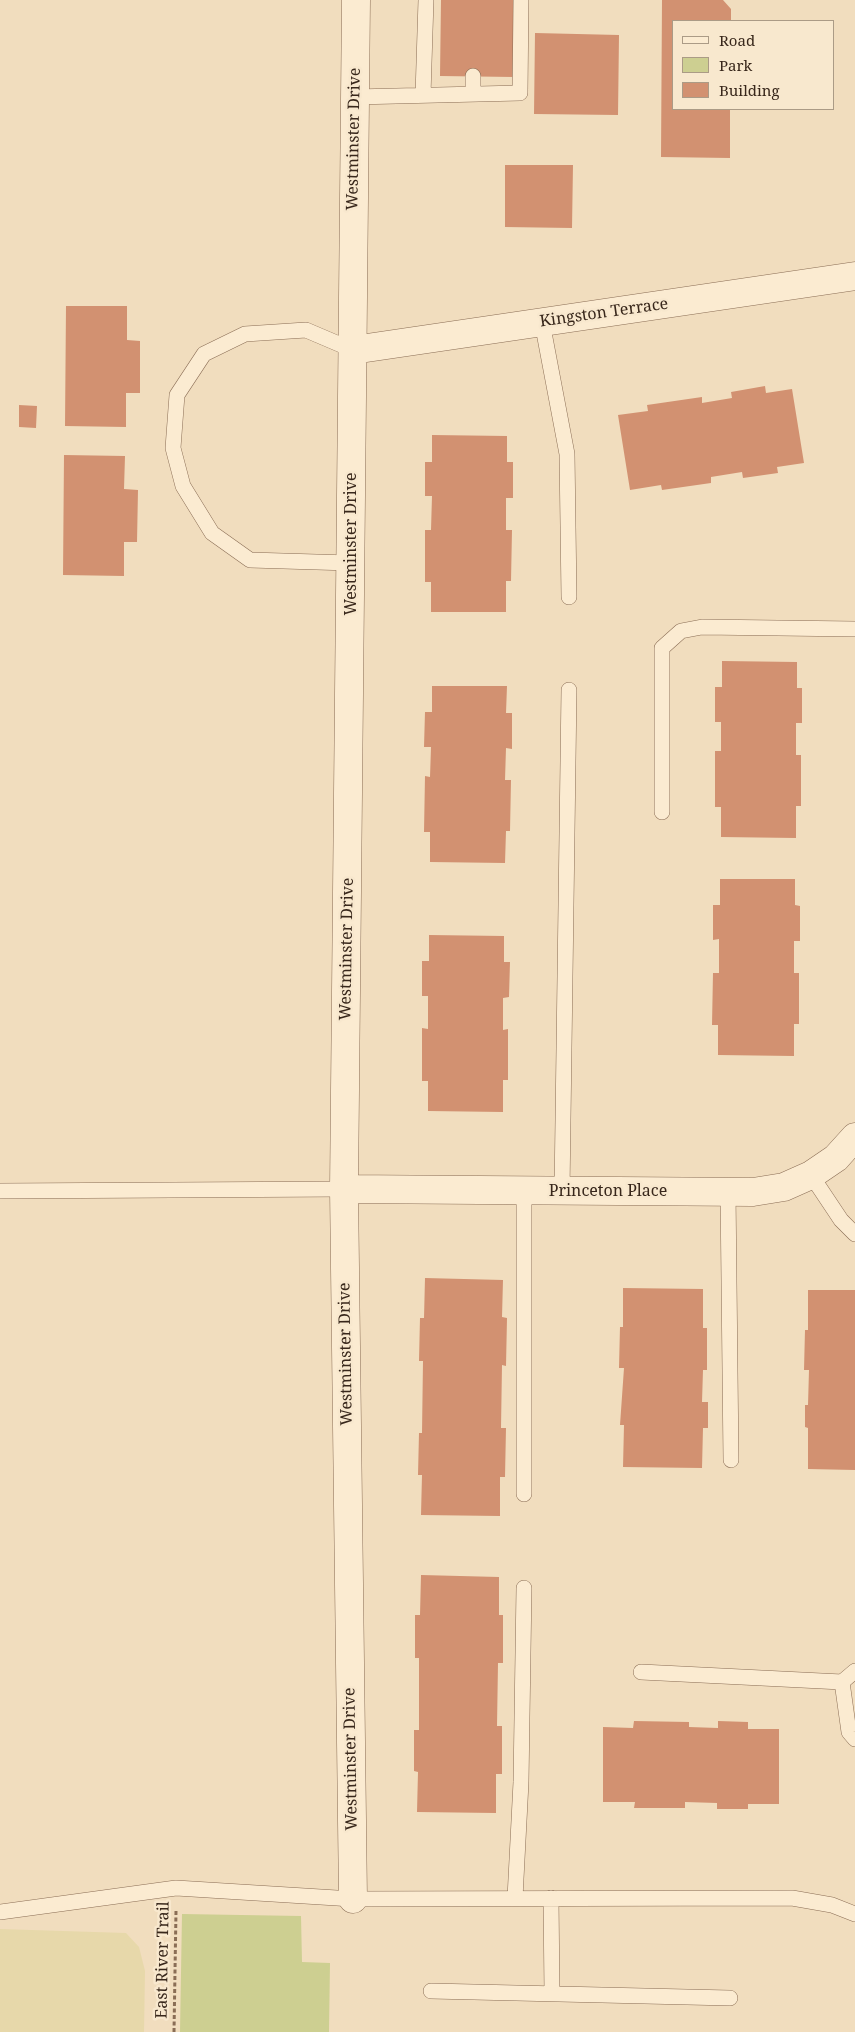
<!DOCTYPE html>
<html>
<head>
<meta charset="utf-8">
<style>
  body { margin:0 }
  #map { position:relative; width:855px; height:2032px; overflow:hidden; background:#f1ddbe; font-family:"Noto Serif",serif }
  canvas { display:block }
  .legend { position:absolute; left:672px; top:20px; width:162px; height:90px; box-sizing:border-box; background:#f8e8ce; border:1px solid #ab9b86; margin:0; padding:6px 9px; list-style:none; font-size:15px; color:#38271b }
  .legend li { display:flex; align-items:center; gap:10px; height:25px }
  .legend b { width:25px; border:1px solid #ab9b86 }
</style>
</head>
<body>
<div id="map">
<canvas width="855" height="2032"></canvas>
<ul class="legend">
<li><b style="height:6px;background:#fbebd1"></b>Road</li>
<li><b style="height:14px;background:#cdcf91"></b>Park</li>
<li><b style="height:14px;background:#d29171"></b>Building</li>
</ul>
</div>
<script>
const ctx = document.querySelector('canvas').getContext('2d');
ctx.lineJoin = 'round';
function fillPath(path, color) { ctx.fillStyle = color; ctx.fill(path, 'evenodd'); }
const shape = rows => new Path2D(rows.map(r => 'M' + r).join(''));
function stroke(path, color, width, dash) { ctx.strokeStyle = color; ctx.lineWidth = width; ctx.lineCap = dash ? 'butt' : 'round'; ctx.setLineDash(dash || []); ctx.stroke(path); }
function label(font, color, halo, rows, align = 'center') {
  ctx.font = font + ' "Noto Serif",serif'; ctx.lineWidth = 5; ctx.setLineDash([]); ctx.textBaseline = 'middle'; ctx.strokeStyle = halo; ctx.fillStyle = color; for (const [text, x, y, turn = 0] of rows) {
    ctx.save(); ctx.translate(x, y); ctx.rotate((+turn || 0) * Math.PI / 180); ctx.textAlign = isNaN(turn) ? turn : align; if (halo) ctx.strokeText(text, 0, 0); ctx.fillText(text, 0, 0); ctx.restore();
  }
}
fillPath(shape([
  [0,1929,126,1933,139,1947,145,1971,144,2032,0,2032]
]), '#e7d8aa');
fillPath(shape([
  [182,1914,301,1916,302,1962,330,1963,329,2032,180,2032]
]), '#cdcf91');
fillPath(shape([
  [441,0,515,0,514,77,440,76],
  [662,0,723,0,731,9,731,21,674,21,674,109,730,109,730,158,661,157],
  [535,33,619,35,618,115,534,114],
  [505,165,573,165,572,228,505,227],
  [66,306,127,306,127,340,140,341,140,393,126,393,126,427,65,426],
  [765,386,766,393,792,389,804,463,777,467,778,473,743,478,742,472,711,477,711,483,662,490,661,485,630,490,618,415,648,411,647,405,702,397,702,403,732,398,731,392],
  [19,405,37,406,36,428,19,427],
  [432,435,507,436,507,462,513,462,513,498,506,498,506,530,512,530,511,581,506,581,506,612,431,612,431,582,425,582,425,530,431,530,432,496,425,496,425,462,432,462],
  [64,455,125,456,124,489,138,490,137,542,124,542,124,576,63,575],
  [722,661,797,662,797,688,802,688,802,723,796,723,796,755,801,755,801,806,796,806,796,838,721,837,721,807,715,807,715,751,721,751,721,722,715,722,715,687,722,687],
  [432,686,507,686,506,713,512,713,512,749,506,748,505,780,511,780,510,831,506,831,505,863,430,862,430,832,424,832,425,776,430,777,431,747,424,747,425,712,432,712],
  [720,879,795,879,795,905,800,906,800,941,794,941,794,973,799,973,799,1024,794,1024,794,1056,718,1055,718,1025,712,1025,713,973,719,973,719,939,713,940,713,905,720,905],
  [429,935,504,936,504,962,510,962,509,997,503,998,503,1030,508,1029,508,1080,503,1080,503,1112,428,1111,428,1081,422,1081,422,1028,428,1029,428,996,422,996,422,961,429,961],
  [425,1278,503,1280,502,1317,507,1318,506,1366,502,1365,501,1428,506,1428,505,1477,500,1477,500,1516,421,1515,422,1475,418,1475,419,1433,422,1433,423,1361,419,1361,420,1318,424,1318],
  [623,1288,703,1289,703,1328,707,1328,707,1370,703,1370,702,1402,708,1402,708,1428,703,1428,702,1468,623,1467,624,1425,620,1425,624,1368,619,1368,620,1327,623,1327],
  [808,1290,855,1290,855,1470,808,1469,808,1428,805,1427,805,1405,808,1405,809,1370,804,1370,805,1330,808,1330],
  [421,1575,499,1577,499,1615,503,1615,503,1663,498,1663,497,1726,502,1726,502,1774,496,1774,496,1813,417,1812,418,1772,414,1771,414,1730,419,1730,419,1658,415,1658,415,1615,420,1615],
  [634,1721,689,1722,689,1727,718,1728,718,1721,748,1722,748,1729,779,1729,779,1804,748,1804,748,1809,717,1809,717,1803,685,1802,685,1808,634,1808,635,1802,603,1802,603,1727,633,1728]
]), '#d29171');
const lane = shape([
  [473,76,473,94],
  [423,95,426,0],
  [355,97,520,93,521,0],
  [542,322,567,454,569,597],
  [350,563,250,560,212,533,183,486,173,448,177,395,204,354,245,334,306,330,353,350],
  [662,812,662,648,681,631,702,627,855,629],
  [811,1175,841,1220,855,1234],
  [0,1191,344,1189],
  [562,1191,569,690],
  [728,1192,731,1460],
  [524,1494,524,1191],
  [641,1672,842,1682,855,1671],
  [842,1682,849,1732,855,1739],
  [515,1898,521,1782,524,1588],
  [551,1898,552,1993],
  [0,1912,176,1888,353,1899,792,1898,832,1905,855,1914],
  [431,1991,730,1998]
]);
const street = shape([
  [353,350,855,276],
  [344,1189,753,1192,784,1187,811,1175,836,1158,855,1137],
  [353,1899,344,1189,356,0]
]);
stroke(lane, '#8a6d55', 16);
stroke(street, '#8a6d55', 29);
stroke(shape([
  [174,2032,176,1911]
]), '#8a6d55', 3, [4, 2.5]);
stroke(lane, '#fbebd1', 15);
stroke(street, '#fbebd1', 28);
label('16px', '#38271b', '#f8e8ce', [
  ["Westminster Drive",354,139,-89],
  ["Kingston Terrace",604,313,-8],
  ["Westminster Drive",351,544,-90],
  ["Westminster Drive",347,949,-89],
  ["Princeton Place",608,1191],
  ["Westminster Drive",346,1354,-91],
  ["Westminster Drive",351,1759,-91],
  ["East River Trail",163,1960,-89]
]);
</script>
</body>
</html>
